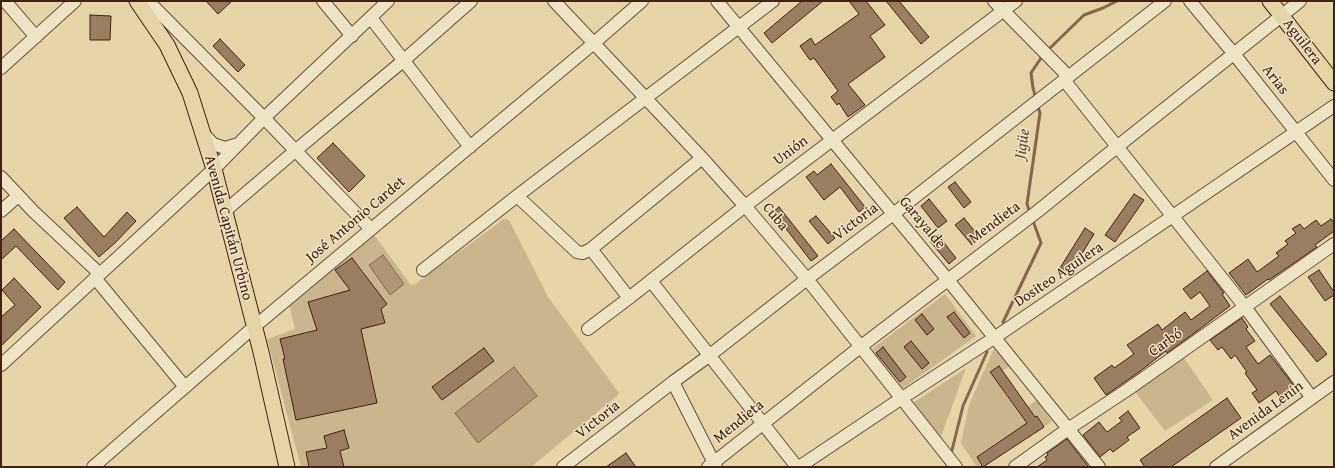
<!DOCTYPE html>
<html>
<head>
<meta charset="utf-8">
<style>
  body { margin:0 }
  #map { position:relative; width:1335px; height:468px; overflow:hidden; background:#e4d4a6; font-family:"Gentium Book Plus",serif }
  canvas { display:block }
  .frame { position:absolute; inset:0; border:2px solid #432213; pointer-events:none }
</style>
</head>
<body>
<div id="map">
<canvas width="1335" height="468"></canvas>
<div class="frame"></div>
</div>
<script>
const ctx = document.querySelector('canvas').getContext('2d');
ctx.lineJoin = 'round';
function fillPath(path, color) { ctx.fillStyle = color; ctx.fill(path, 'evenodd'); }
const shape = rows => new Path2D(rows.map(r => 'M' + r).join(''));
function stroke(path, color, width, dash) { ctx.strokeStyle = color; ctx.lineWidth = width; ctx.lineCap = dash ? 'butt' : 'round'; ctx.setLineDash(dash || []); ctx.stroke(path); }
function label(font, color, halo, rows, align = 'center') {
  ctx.font = font + ' "Gentium Book Plus",serif'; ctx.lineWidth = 3; ctx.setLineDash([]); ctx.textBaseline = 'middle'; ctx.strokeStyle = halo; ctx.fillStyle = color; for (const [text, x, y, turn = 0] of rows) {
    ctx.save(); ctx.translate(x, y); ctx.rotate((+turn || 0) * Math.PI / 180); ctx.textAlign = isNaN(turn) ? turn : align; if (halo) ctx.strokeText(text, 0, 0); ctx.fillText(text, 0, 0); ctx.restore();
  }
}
fillPath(shape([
  [504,219,509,220,548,297,619,393,618,395,531,467,301,467,267,339,295,329,288,300,372,232,410,284,412,285,415,284],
  [945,294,976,336,899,391,868,352],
  [996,344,1014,365,1002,370,999,366,990,373,1019,413,1037,400,1052,421,1044,427,1037,416,977,457,983,467,977,467,961,443,969,405],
  [1182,355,1213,400,1165,431,1133,389],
  [966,368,939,442,910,405]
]), '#c9b68d');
const water = shape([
  [383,255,404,284,390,295,369,265,383,255],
  [514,367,537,396,478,443,455,413,514,367]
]);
fillPath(water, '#ad9774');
stroke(water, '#83684d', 1);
stroke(shape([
  [1047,51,1084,15,1103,8,1117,1],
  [1036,99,1033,88,1031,73,1043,55],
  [1030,213,1027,204,1040,113,1037,104],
  [1003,322,1041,243,1032,218],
  [951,454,963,406,987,352]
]), '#83684d', 3);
const building = shape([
  [206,1,232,1,218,14,206,1],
  [802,1,823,1,772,43,764,33,802,1],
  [849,1,866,1,885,25,870,36,885,57,848,84,865,105,848,117,839,103,837,105,831,97,838,91,814,58,810,60,800,46,811,38,815,45,859,14,849,1],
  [886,1,899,1,929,37,921,44,886,1],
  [90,15,111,16,110,40,90,40,90,15],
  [220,39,245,65,238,72,213,46,220,39],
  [333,143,365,176,349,192,317,158,333,143],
  [831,164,865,207,859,212,840,187,824,200,806,177,814,171,817,175,831,164],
  [955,182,971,202,964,208,948,187,955,182],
  [1134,194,1144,200,1115,242,1105,235,1134,194],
  [929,199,947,221,938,228,921,206,929,199],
  [77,207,104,237,127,212,136,221,116,242,99,257,64,218,77,207],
  [779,207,818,256,811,261,773,212,779,207],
  [816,216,835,238,828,244,809,221,816,216],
  [964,218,980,238,972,245,955,225,964,218],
  [1331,219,1334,223,1334,231,1315,245,1317,247,1269,280,1268,279,1246,295,1229,273,1248,259,1257,272,1279,256,1276,253,1288,244,1285,241,1296,233,1292,229,1300,224,1304,229,1316,220,1321,226,1331,219],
  [1085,228,1094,234,1070,273,1060,268,1085,228],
  [14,229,65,282,58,290,16,246,1,260,1,241,14,229],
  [938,235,956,258,949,264,930,241,938,235],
  [352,258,387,304,381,309,385,323,361,329,377,403,296,420,283,359,285,359,280,339,317,330,308,302,350,290,335,270,352,258],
  [1319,270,1334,292,1334,295,1325,301,1308,277,1319,270],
  [1207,271,1224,293,1222,294,1230,306,1197,331,1167,353,1166,351,1139,372,1106,395,1094,378,1112,365,1114,368,1134,354,1127,345,1158,324,1162,330,1185,312,1191,320,1210,306,1200,292,1191,299,1183,289,1207,271],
  [14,278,41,307,1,346,1,317,15,305,2,290,14,278],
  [1280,296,1327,354,1317,362,1270,304,1280,296],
  [954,312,970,333,964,338,947,317,954,312],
  [922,314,934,329,927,335,915,320,922,314],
  [1242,318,1248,327,1246,329,1255,341,1246,347,1258,364,1270,355,1299,392,1284,403,1276,391,1259,403,1252,393,1257,390,1245,373,1247,372,1235,355,1231,359,1222,347,1218,350,1210,340,1242,318],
  [911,341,929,363,922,369,904,347,911,341],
  [883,347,906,377,900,382,876,353,883,347],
  [484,348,494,361,442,400,432,387,484,348],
  [999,366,1035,417,1037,416,1044,427,983,467,977,457,1027,423,990,372,999,366],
  [1227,398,1241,418,1171,467,1145,467,1140,460,1227,398],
  [1128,411,1140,428,1127,437,1129,440,1113,452,1110,449,1100,457,1083,435,1099,422,1107,432,1122,421,1119,418,1128,411],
  [344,430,349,448,340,451,344,467,309,467,306,452,327,448,324,436,344,430],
  [1067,439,1088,466,1086,467,1037,467,1047,460,1045,457,1048,455,1047,453,1067,439],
  [626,453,636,467,606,467,626,453]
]);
fillPath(building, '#977f5f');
stroke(building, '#432213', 1);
const minor = shape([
  [5,1,36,37],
  [148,1,264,118,371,229],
  [323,1,352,36],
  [554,1,702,158,745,206,807,279,956,467],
  [717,1,948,280,1099,467],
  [994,1,1064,72,1068,85,1245,307,1312,398],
  [1190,1,1234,54,1334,180],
  [371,18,470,147],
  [1,68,75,1],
  [203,133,213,144,225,148,238,144],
  [1,177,33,211,100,274],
  [517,196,577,252,583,253,591,249,629,298],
  [1,211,18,196],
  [225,211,295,151,403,61,471,1],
  [591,249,702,158],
  [423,270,517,196,773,1],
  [95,278,185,387],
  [651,281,797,467],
  [588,329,629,298,745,206,1016,1],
  [1,365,214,169,264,118,388,1],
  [673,382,716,467],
  [93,467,254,327,594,43,642,1],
  [563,467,673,382,710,355,807,279,892,215,1165,1],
  [708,467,864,344,1038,211,1118,146,1300,1],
  [799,467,896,402,994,338,1334,106],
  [1015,467,1068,429,1127,390,1334,244],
  [1216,467,1334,382]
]);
const major = shape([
  [137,1,167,45,190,93,214,169,261,352,287,467],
  [1270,1,1334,83]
]);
stroke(minor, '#6b4e38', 14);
stroke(major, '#432213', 17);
stroke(minor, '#ede3c5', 12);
stroke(major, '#e4d4a6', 15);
label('15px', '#432213', '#ede3c5', [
  ["Aguilera",1302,42,52],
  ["Arias",1275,80,52],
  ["Unión",791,151,-37],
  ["Cuba",775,217,50],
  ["José Antonio Cardet",356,220,-40],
  ["Victoria",856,222,-37],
  ["Garayalde",922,223,50],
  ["Mendieta",995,223,-37],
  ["Avenida Capitán Urbino",228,228,75],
  ["Dositeo Aguilera",1059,275,-34],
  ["Carbó",1166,343,-35],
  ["Avenida Lenin",1266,411,-36],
  ["Victoria",598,420,-38],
  ["Mendieta",739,422,-39]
]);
label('italic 16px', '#634530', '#ede3c5', [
  ["Jigüe",1023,144,-82]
]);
</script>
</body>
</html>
